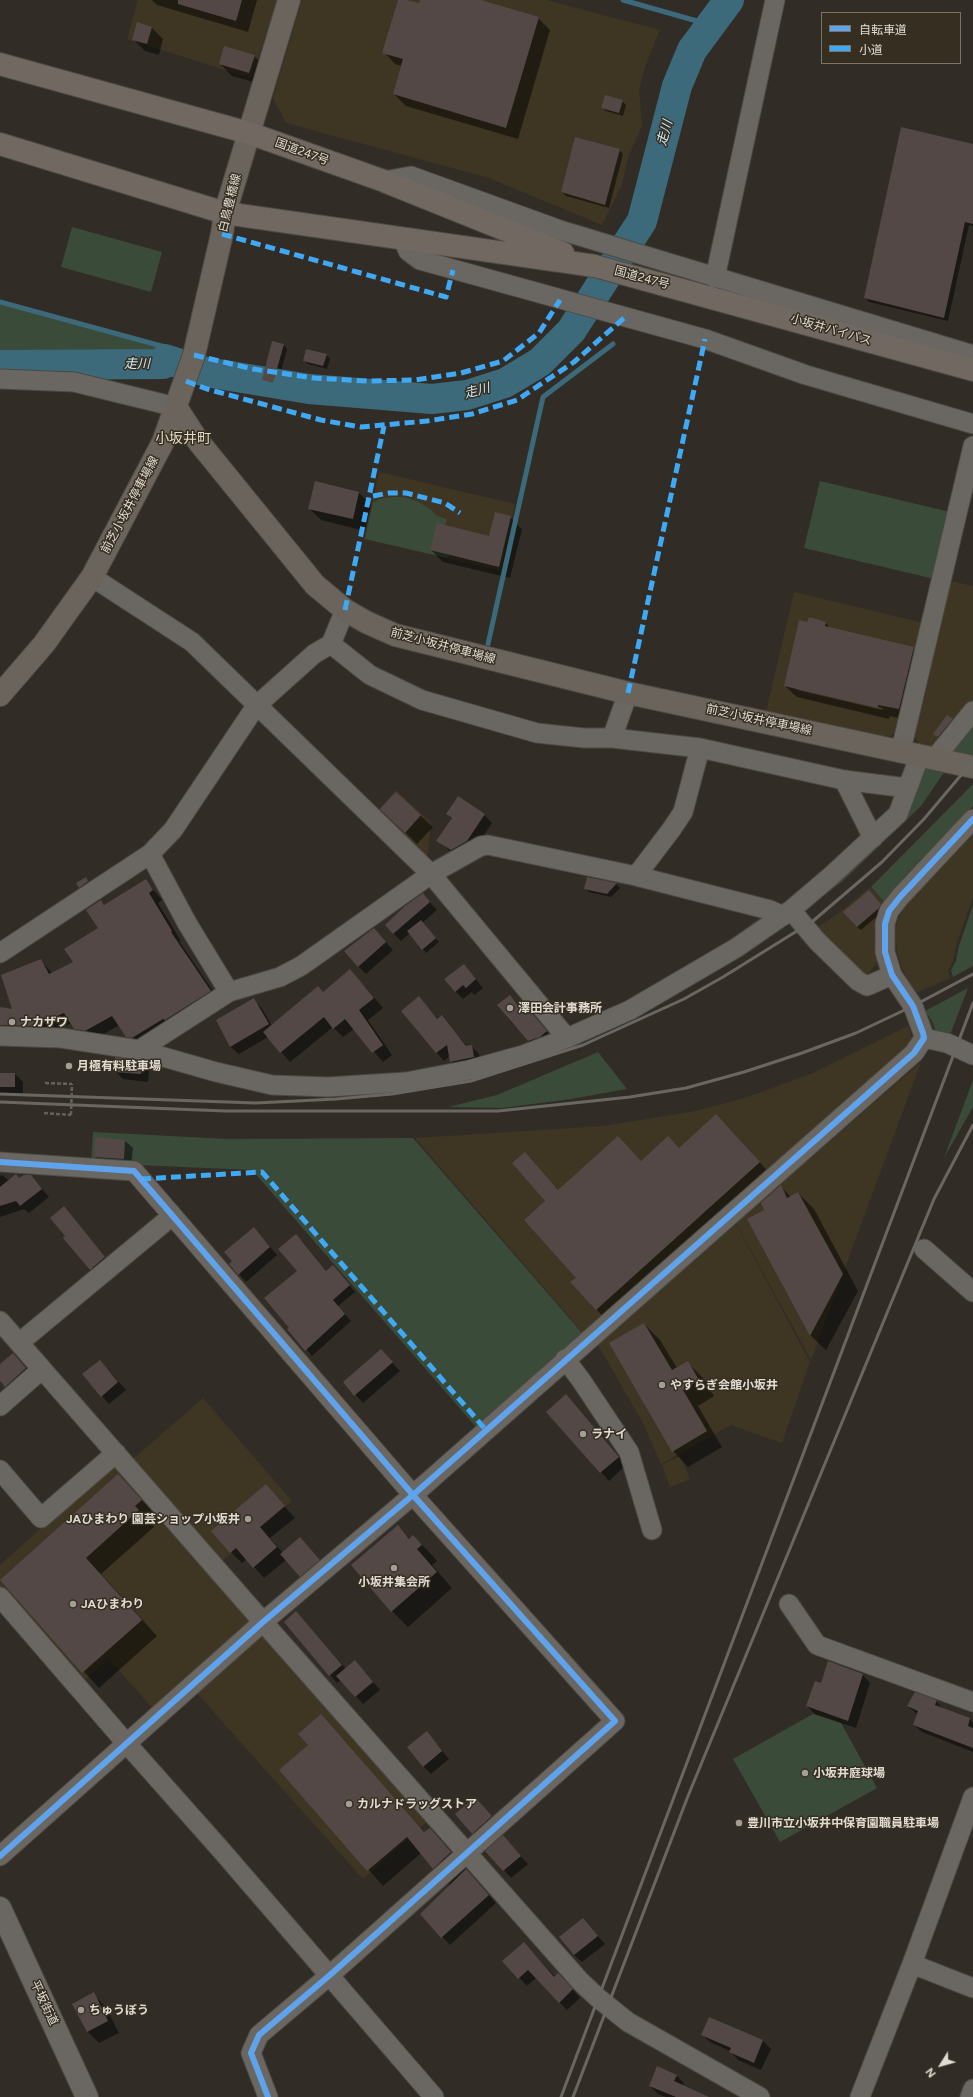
<!DOCTYPE html>
<html>
<head>
<meta charset="utf-8">
<style>
  body { margin:0 }
  #map { position:relative; width:973px; height:2097px; overflow:hidden; background:#312d26; font-family:Figtree,"Noto Sans JP",sans-serif }
  canvas { display:block }
  .legend { position:absolute; left:821px; top:12px; width:140px; height:52px; box-sizing:border-box; background:#362e21; border:1px solid #7a7468; margin:0; padding:5px 7px; list-style:none; font-size:12px; color:#e0dcd3 }
  .legend li { display:flex; align-items:center; gap:8px; height:20px }
  .legend b { width:20px; border:1px solid #7a7468 }
  .north { position:absolute; left:921px; top:2045px; width:40px; height:40px; -webkit-text-stroke:3px #362e21; paint-order:stroke; rotate:233deg; font-size:11px; font-weight:700; line-height:16px; text-align:center; color:#e0dcd3 }
  .north::after { content:''; display:block; margin:auto; width:14px; height:18px; background:#e0dcd3; clip-path:polygon(50% 0,100% 100%,50% 72%,0 100%) }
</style>
</head>
<body>
<div id="map">
<canvas width="973" height="2097"></canvas>
<ul class="legend">
<li><b style="height:5px;background:#60a3ed"></b>自転車道</li>
<li><b style="height:5px;background:#3fa9f5"></b>小道</li>
</ul>
<div class="north">N</div>
</div>
<script>
const ctx = document.querySelector('canvas').getContext('2d');
ctx.lineJoin = 'round';
function fillPath(path, color) { ctx.fillStyle = color; ctx.fill(path, 'evenodd'); }
const shape = rows => new Path2D(rows.map(r => 'M' + r).join(''));
function stroke(path, color, width, dash) { ctx.strokeStyle = color; ctx.lineWidth = width; ctx.lineCap = dash ? 'butt' : 'round'; ctx.setLineDash(dash || []); ctx.stroke(path); }
function label(font, color, halo, rows, align = 'center') {
  ctx.font = font + ' Figtree,"Noto Sans JP",sans-serif'; ctx.lineWidth = 3; ctx.setLineDash([]); ctx.textBaseline = 'middle'; ctx.strokeStyle = halo; ctx.fillStyle = color; for (const [text, x, y, turn = 0] of rows) {
    ctx.save(); ctx.translate(x, y); ctx.rotate((+turn || 0) * Math.PI / 180); ctx.textAlign = isNaN(turn) ? turn : align; if (halo) ctx.strokeText(text, 0, 0); ctx.fillText(text, 0, 0); ctx.restore();
  }
}
fillPath(shape([
  [138,0,278,0,251,78,127,39],
  [302,0,546,0,660,30,646,64,639,89,642,126,628,157,622,185,602,225,489,178,286,123,273,98],
  [379,472,515,504,501,571,364,539],
  [951,581,973,586,973,707,942,748,922,750,913,733],
  [794,592,924,623,899,730,883,740,766,712],
  [396,790,431,823,427,859,376,813],
  [973,831,973,897,956,945,953,961,948,970,950,978,914,994,902,968,897,952,895,932,898,920,911,895],
  [870,887,884,903,875,922,874,934,875,956,879,960,865,978,815,929,839,913],
  [908,1026,912,1037,908,1048,584,1334,415,1138,604,1126,696,1111,745,1098,813,1073],
  [921,1062,811,1360,736,1223],
  [736,1224,810,1362,782,1443,731,1425,661,1464,644,1425,597,1343],
  [203,1398,292,1501,221,1562,132,1460],
  [680,1456,690,1479,670,1487,662,1465],
  [112,1465,119,1466,252,1618,252,1625,155,1711,109,1659,82,1682,0,1589,0,1565],
  [262,1631,430,1819,363,1879,195,1691]
]), '#3f3523');
fillPath(shape([
  [72,227,162,252,151,292,61,267],
  [0,304,175,352,172,359,164,357,162,360,0,360],
  [820,481,950,512,934,579,804,548],
  [392,497,404,497,417,501,430,509,437,516,447,519,440,541,451,545,448,558,365,539,373,503,380,499],
  [973,721,973,755,951,751],
  [924,765,945,771,921,806,844,880,800,914,880,837],
  [973,784,973,806,905,876,884,902,871,887],
  [973,905,973,966,953,977,951,970,956,961,959,946],
  [968,988,948,1040,937,1035,932,1021,925,1011],
  [598,1052,627,1089,571,1099,502,1108,448,1107,497,1095],
  [973,1080,973,1107,944,1158],
  [93,1132,228,1139,413,1138,583,1334,477,1428,252,1170,91,1163],
  [813,1714,841,1723,877,1788,780,1842,733,1759]
]), '#3a4b39');
fillPath(shape([
  [152,0,257,0,248,32,157,5],
  [399,0,420,5,421,0,478,0,538,18,550,30,518,139,406,106,394,94,402,66,395,64,384,52],
  [151,27,163,39,159,55,145,51,133,39],
  [254,56,266,68,261,84,232,76,220,64],
  [622,101,626,105,623,116,606,111,602,108],
  [973,144,973,226,969,225,948,321,869,302,866,298],
  [619,150,623,154,609,208,566,196,562,192],
  [284,345,287,349,277,386,267,383,264,380],
  [326,355,330,359,327,369,308,364,304,360],
  [359,493,371,505,365,531,321,520,309,508],
  [510,517,522,529,510,578,443,562,431,550,490,537],
  [825,622,831,629,914,648,925,660,911,721,890,716,889,719,797,697,785,686,808,623],
  [797,688,883,708,882,710,797,690],
  [952,720,960,727,942,742,935,734],
  [396,793,433,827,417,844,382,809],
  [447,814,484,815,492,823,475,849,459,858,438,841,452,819],
  [587,878,616,884,620,888,611,897,589,892,585,888],
  [146,881,162,900,158,903,181,941,179,941,219,1000,137,1046,120,1025,94,1039,85,1038,72,1023,44,1035,0,1033,0,1008,13,1010,41,961,52,973,74,963,100,928,101,901,105,905],
  [423,895,437,910,422,923,439,942,426,953,410,933,401,941,393,933],
  [873,895,884,908,881,913,861,930,857,927],
  [381,937,393,950,366,974,358,966],
  [464,965,483,988,474,995,472,992,463,999,455,991],
  [350,970,383,1008,368,1020,392,1055,383,1062,354,1029,343,1037,333,1027,290,1062,268,1037,239,1054,231,1047,217,1020,253,999,261,1007,272,1026,323,993],
  [509,996,524,1013,528,1010,554,1040,536,1049,510,1021,498,1005],
  [419,998,438,1020,442,1017,467,1046,471,1046,479,1054,481,1065,459,1070,451,1062,450,1056,444,1061,437,1053,402,1011],
  [142,1063,149,1071,148,1082,123,1079,115,1071],
  [0,1074,15,1074,23,1082,23,1094,0,1094],
  [728,1127,771,1175,608,1322,572,1282,577,1278,525,1154,559,1191,618,1137,641,1162,679,1148],
  [125,1141,133,1148,131,1167,103,1165,95,1157],
  [2,1175,9,1181,31,1176,49,1197,29,1213,24,1209,0,1217,0,1176],
  [781,1187,791,1197,798,1193,814,1209,858,1291,826,1350,810,1335,766,1210],
  [64,1208,112,1266,99,1277,66,1236],
  [254,1228,277,1255,246,1282,239,1274],
  [302,1241,327,1272,339,1273,355,1292,338,1306,351,1321,312,1356,290,1328],
  [644,1324,660,1340,677,1368,687,1362,703,1378,714,1396,698,1406,722,1447,688,1467,673,1451],
  [13,1354,34,1376,14,1394,0,1379,0,1365],
  [388,1358,400,1371,363,1403,344,1382],
  [100,1361,126,1390,109,1404,102,1396],
  [573,1403,626,1465,609,1481,547,1412],
  [118,1475,157,1516,150,1522,154,1527,101,1574,157,1636,99,1688,1,1580],
  [266,1486,295,1518,270,1538,283,1553,300,1538,327,1568,308,1584,286,1560,264,1578,247,1559,242,1563,231,1552],
  [398,1527,410,1539,413,1536,429,1552,437,1561,432,1565,452,1588,408,1627,392,1611],
  [304,1621,346,1669,362,1670,380,1690,363,1704,341,1680,337,1683,330,1675],
  [863,1675,870,1683,856,1728,815,1714,807,1706,822,1684],
  [936,1701,944,1710,970,1719,973,1723,973,1752,922,1732,914,1725,918,1715,908,1706],
  [321,1716,425,1833,430,1829,496,1903,450,1945,421,1914,450,1888,448,1886,450,1884,421,1853,383,1886,281,1770,309,1745],
  [426,1732,449,1759,431,1774,423,1766],
  [482,1806,499,1824,481,1841,473,1833],
  [503,1837,528,1864,511,1878,487,1851],
  [583,1920,605,1944,582,1962,574,1955],
  [531,1951,555,1977,566,1982,580,1998,567,2010,536,1978,527,1986,504,1961],
  [93,1994,105,2006,119,2033,99,2043,87,2031],
  [739,2031,763,2041,771,2049,761,2070,738,2060,730,2051,710,2042,702,2034],
  [676,2075,684,2083,683,2086,706,2097,666,2097,658,2094,650,2086]
]), '#0007');
stroke(shape([
  [623,0,711,25],
  [0,302,176,350,188,359],
  [196,365,206,372],
  [488,644,543,397,613,344]
]), '#3c6a7b', 5);
stroke(shape([
  [0,365,163,364,165,359,206,372,309,389,432,399,467,395,505,383,540,362,571,331,642,221,677,86,692,50,729,0]
]), '#3c6a7b', 30);
fillPath(shape([
  [178,0,242,0,236,21,178,4],
  [398,0,407,0,419,3,420,0,481,0,539,17,506,128,393,94,403,59,382,53],
  [137,22,152,27,147,44,132,40],
  [224,46,255,55,249,73,219,64],
  [605,95,623,100,619,113,601,108],
  [901,127,973,144,973,224,965,222,944,318,864,298],
  [575,137,620,149,605,205,561,192],
  [272,341,284,344,273,383,262,380],
  [306,349,327,354,323,366,303,361],
  [315,481,359,492,353,519,308,509],
  [495,512,511,516,499,567,430,550,437,523,489,536],
  [809,617,826,622,825,626,914,647,899,709,878,705,878,708,784,686,799,620,807,622],
  [947,715,953,719,938,737,933,734],
  [396,792,421,815,405,833,380,809],
  [458,796,485,814,467,841,451,850,436,841,452,818,446,814],
  [86,877,88,881,79,888,76,883],
  [587,877,617,883,607,894,584,889],
  [146,879,153,890,149,893,172,931,171,932,211,991,165,1020,163,1019,132,1038,126,1037,112,1016,85,1031,74,1029,64,1013,34,1026,0,1025,0,1007,12,1009,1,975,41,959,49,974,73,962,64,949,98,928,86,910,101,900,104,905],
  [869,890,881,904,878,909,857,927,843,912],
  [423,893,430,902,393,934,385,925,405,906],
  [421,920,436,938,422,950,407,931],
  [374,928,386,942,358,967,344,951],
  [464,964,476,979,466,988,463,985,455,992,444,979],
  [350,969,374,998,359,1010,383,1045,372,1053,345,1019,333,1029,324,1017,280,1053,263,1032,318,986,323,992],
  [510,995,523,1013,528,1009,547,1031,540,1037,528,1041,497,1005],
  [419,996,437,1019,441,1016,441,1014,466,1046,472,1045,474,1057,450,1062,447,1045,436,1053,401,1011],
  [254,998,269,1024,230,1047,216,1020],
  [115,1057,142,1062,141,1074,114,1072],
  [0,1073,15,1073,15,1087,0,1087],
  [716,1114,760,1162,596,1310,570,1282,576,1278,524,1220,545,1201,512,1163,525,1152,558,1190,618,1136,641,1161,668,1136,679,1148],
  [95,1137,125,1140,124,1159,94,1157],
  [16,1174,19,1178,24,1175,31,1175,42,1189,20,1206,16,1201,0,1206,0,1187],
  [781,1185,787,1198,798,1192,843,1274,810,1336,747,1219,764,1210,761,1203],
  [64,1206,105,1257,90,1270,63,1238,65,1236,50,1218],
  [254,1227,270,1247,238,1275,229,1264,232,1261,224,1252],
  [296,1234,326,1271,333,1265,350,1285,333,1300,345,1314,305,1351,287,1329,289,1328,264,1298,297,1271,278,1249],
  [644,1323,672,1370,688,1361,699,1380,683,1390,707,1431,672,1452,609,1343],
  [381,1349,393,1362,354,1396,343,1382],
  [13,1353,26,1368,5,1387,0,1381,0,1364],
  [100,1360,118,1382,101,1397,82,1374],
  [566,1394,619,1457,600,1473,546,1412],
  [118,1474,142,1500,135,1506,139,1510,86,1558,142,1620,82,1673,0,1580],
  [266,1484,285,1506,260,1527,277,1547,253,1568,236,1548,230,1553,211,1531],
  [398,1525,409,1539,413,1535,422,1545,417,1549,437,1572,391,1612,351,1565],
  [300,1537,320,1560,300,1577,280,1554],
  [296,1611,342,1665,329,1676,284,1622],
  [355,1660,373,1682,355,1697,336,1676],
  [828,1661,863,1674,848,1721,806,1706,815,1681,821,1683],
  [915,1692,937,1700,935,1705,970,1718,968,1726,973,1728,973,1748,913,1725,918,1711,907,1706],
  [321,1714,424,1832,430,1828,451,1852,433,1869,407,1837,367,1871,279,1770,308,1745,298,1734],
  [427,1731,442,1751,423,1767,407,1747],
  [475,1797,492,1816,472,1834,455,1814],
  [503,1835,521,1856,503,1871,485,1851],
  [466,1869,489,1895,441,1938,420,1914],
  [583,1918,598,1936,574,1955,559,1937],
  [524,1942,554,1977,558,1973,573,1989,559,2003,528,1970,518,1979,502,1961],
  [94,1992,108,2021,87,2032,72,2004],
  [709,2017,763,2040,754,2063,729,2052,731,2048,701,2035],
  [657,2066,677,2075,674,2081,709,2097,676,2097,649,2086]
]), '#534845');
const minor = shape([
  [384,181,411,176,560,230,973,355],
  [403,239,408,251,420,260,705,339,806,375,973,424],
  [715,278,775,0],
  [0,379,74,382,176,407],
  [92,577,192,642,431,874,481,846,488,845,636,876,770,910,783,916],
  [331,644,370,675,422,700,537,733,584,738,612,738,628,693],
  [612,738,700,748,844,780,907,788],
  [901,750,973,446],
  [935,758,973,711],
  [844,780,873,838],
  [150,854,187,923,229,992],
  [636,876,671,830,683,812,700,748],
  [791,910,817,941,858,981,867,986,892,975],
  [0,953,150,854,173,830,256,706,314,654,331,644,345,610],
  [0,1036,61,1038,139,1050,229,992,280,977,301,966,431,874,567,1038],
  [924,1038,947,1043,973,1055],
  [139,1050,216,1072,272,1085,328,1087,406,1082,469,1070,523,1055,567,1038,630,1010,736,948,791,910,831,876,898,814,920,755],
  [0,1162,134,1171,413,1495,615,1721,330,1975,259,2035,251,2053,268,2097],
  [924,1249,973,1292],
  [0,1321,263,1622,580,1981,598,1998,628,2022,760,2097],
  [19,1343,172,1216],
  [565,1359,581,1380,629,1452,652,1530],
  [0,1406,42,1369],
  [0,1470,41,1518,116,1453],
  [0,1597,127,1744,222,1851,434,2097],
  [789,1604,817,1645,973,1702],
  [0,1856,263,1622,413,1495,914,1053,924,1038,923,1033,913,1006,892,975,885,952,885,924,889,911,900,897,973,819],
  [912,1964,973,1988],
  [860,2097,912,1964,973,1797],
  [970,2097,973,2089]
]);
const tertiary = shape([
  [0,1908,87,2097]
]);
const secondary = shape([
  [176,407,198,441,315,585,345,610,366,622,395,635,628,693,973,767],
  [0,695,44,644,92,577,163,442,194,355,222,234,225,213,289,0]
]);
const trunk = shape([
  [0,64,249,133,384,181,563,253],
  [0,144,225,213,595,266,973,370]
]);
stroke(minor, '#4c4943', 21);
stroke(tertiary, '#4c4943', 24);
stroke(secondary, '#4c4943', 24);
stroke(trunk, '#4c4943', 24);
stroke(shape([
  [45,1083,72,1084],
  [44,1113,71,1115]
]), '#65625c', 2.5, [4, 2]);
stroke(minor, '#6a6762', 19);
stroke(tertiary, '#6a6762', 22);
stroke(secondary, '#6a645d', 22);
stroke(trunk, '#726862', 22);
stroke(shape([
  [0,1094,256,1103,336,1099,392,1094,471,1081,583,1045,684,999,723,977,813,921,882,862,924,819,973,761],
  [0,1102,225,1111,498,1111,630,1097,686,1088,744,1072,802,1053,856,1033,913,1006,973,974],
  [561,2097,973,1003],
  [573,2097,688,1796,934,1199,973,1125]
]), '#6a6762', 3);
stroke(shape([
  [71,1115,72,1084]
]), '#65625c', 2.5, [4, 2]);
stroke(shape([
  [222,234,446,297,453,270],
  [194,355,253,369,314,378,367,381,415,380,461,373,503,361,539,333,560,300],
  [186,381,207,389,321,420,361,427,427,421,472,414,517,400,574,362,624,318],
  [373,496,389,493,406,493,445,503,460,513],
  [345,610,384,426],
  [628,693,705,339],
  [141,1179,262,1172,486,1430]
]), '#3fa9f5', 5, [10, 5]);
stroke(shape([
  [0,1162,134,1171,413,1495,615,1721,330,1975,259,2035,251,2053,268,2097],
  [0,1856,263,1622,413,1495,914,1053,924,1038,923,1033,913,1006,892,975,885,952,885,924,889,911,900,897,973,819]
]), '#60a3ed', 6);
for (const [x, y, r, color] of [
  [510,1008,4,"#a39f96"],
  [12,1022,4,"#a39f96"],
  [69,1066,4,"#a39f96"],
  [662,1385,4,"#a39f96"],
  [583,1434,4,"#a39f96"],
  [248,1519,4,"#a39f96"],
  [394,1568,4,"#a39f96"],
  [73,1604,4,"#a39f96"],
  [805,1773,4,"#a39f96"],
  [349,1804,4,"#a39f96"],
  [739,1823,4,"#a39f96"],
  [81,2010,4,"#a39f96"]
]) { const dot = new Path2D(); dot.arc(x, y, r, 0, 2 * Math.PI); ctx.fillStyle = color; ctx.fill(dot); stroke(dot, '#362e21', 1.5); }
label('12px', '#e0dcd3', '#362e21', [
  ["国道247号",302,152,20],
  ["白鳥豊橋線",230,203,-76],
  ["国道247号",642,278,15],
  ["小坂井バイパス",831,330,16],
  ["前芝小坂井停車場線",130,505,-62],
  ["前芝小坂井停車場線",443,646,15],
  ["前芝小坂井停車場線",759,720,12],
  ["平坂街道",44,2003,65]
]);
label('bold 12px', '#e0dcd3', '#362e21', [
  ["澤田会計事務所",518,1008],
  ["ナカザワ",20,1022],
  ["月極有料駐車場",77,1066],
  ["やすらぎ会館小坂井",670,1385],
  ["ラナイ",591,1434],
  ["JAひまわり 園芸ショップ小坂井",240,1519,"right"],
  ["小坂井集会所",394,1582,"center"],
  ["JAひまわり",81,1604],
  ["小坂井庭球場",813,1773],
  ["カルナドラッグストア",357,1804],
  ["豊川市立小坂井中保育園職員駐車場",747,1823],
  ["ちゅうぼう",89,2010]
], 'left');
label('italic 13px', '#caeaf6', '#362e21', [
  ["走川",665,133,-75],
  ["走川",137,364],
  ["走川",477,391,-15]
]);
label('14px', '#e3dac8', '#362e21', [
  ["小坂井町",183,439]
]);
</script>
</body>
</html>
